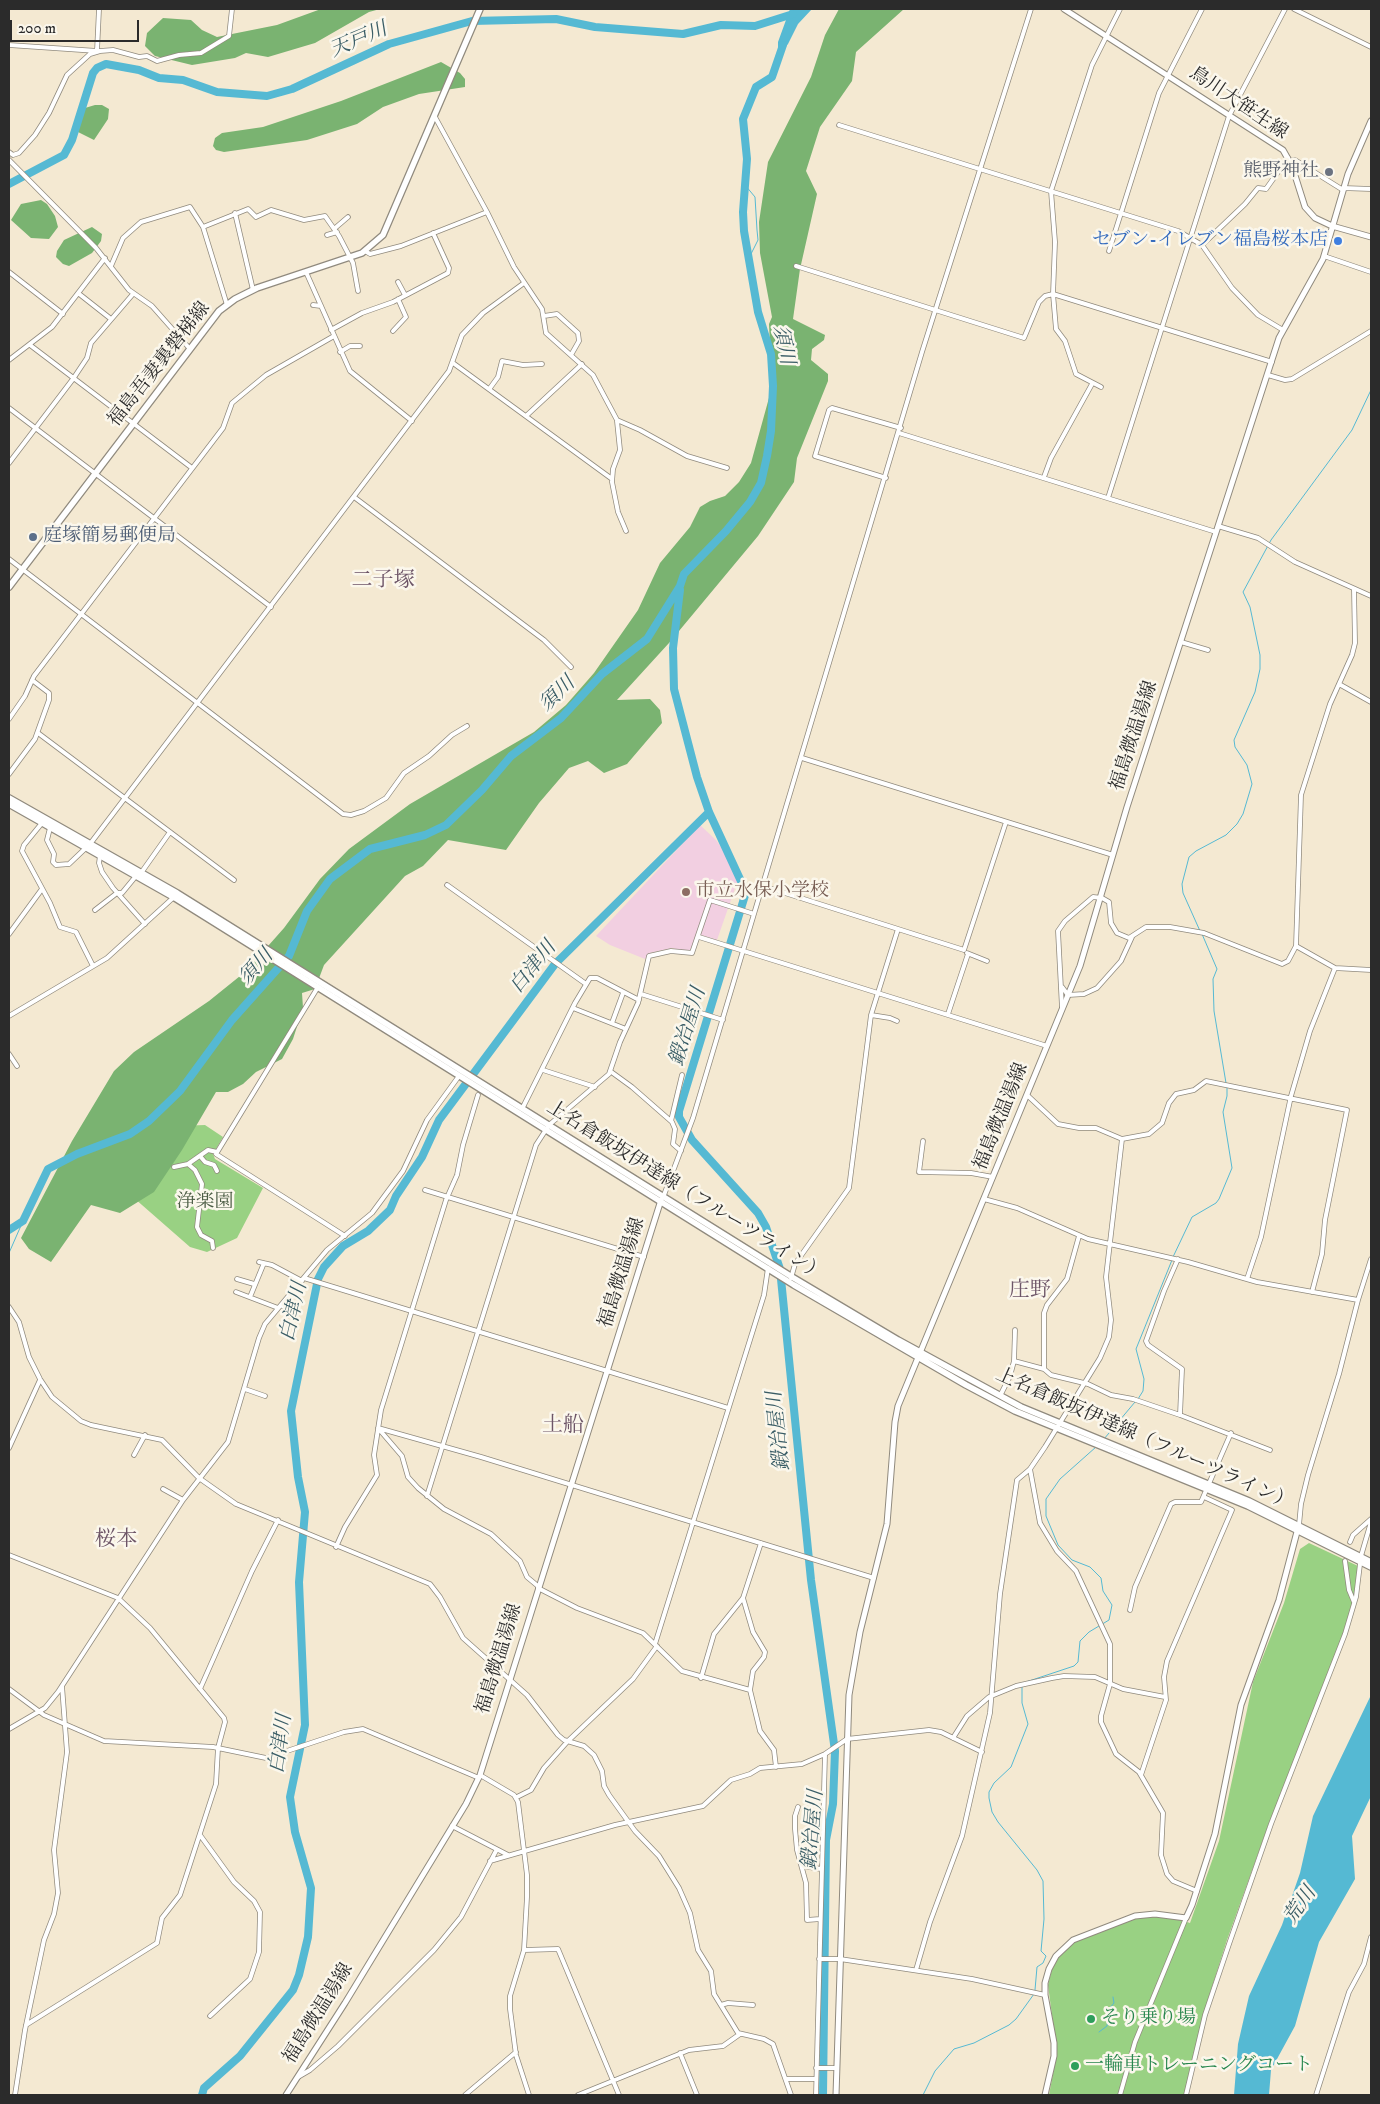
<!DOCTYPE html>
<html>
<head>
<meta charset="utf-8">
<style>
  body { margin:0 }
  #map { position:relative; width:1380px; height:2104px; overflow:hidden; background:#f4e9d2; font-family:"IM FELL DW Pica",serif }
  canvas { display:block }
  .frame { position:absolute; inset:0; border:10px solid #2b2b2b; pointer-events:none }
  .scale { position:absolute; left:10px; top:20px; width:129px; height:22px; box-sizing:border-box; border:2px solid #2b2b2b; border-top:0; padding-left:6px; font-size:15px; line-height:18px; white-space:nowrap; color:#2b2b2b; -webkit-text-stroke:4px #fbf7ec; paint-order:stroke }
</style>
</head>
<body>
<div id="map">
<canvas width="1380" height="2104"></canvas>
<div class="frame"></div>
<div class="scale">200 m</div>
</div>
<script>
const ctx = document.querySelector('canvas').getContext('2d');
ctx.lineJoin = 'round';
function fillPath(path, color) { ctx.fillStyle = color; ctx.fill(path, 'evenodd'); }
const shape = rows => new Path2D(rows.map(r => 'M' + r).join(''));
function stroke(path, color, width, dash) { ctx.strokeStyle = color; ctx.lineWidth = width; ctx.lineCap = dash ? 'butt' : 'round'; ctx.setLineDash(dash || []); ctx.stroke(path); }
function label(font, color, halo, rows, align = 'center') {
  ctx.font = font + ' "IM FELL DW Pica","Noto Serif JP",serif'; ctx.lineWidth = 5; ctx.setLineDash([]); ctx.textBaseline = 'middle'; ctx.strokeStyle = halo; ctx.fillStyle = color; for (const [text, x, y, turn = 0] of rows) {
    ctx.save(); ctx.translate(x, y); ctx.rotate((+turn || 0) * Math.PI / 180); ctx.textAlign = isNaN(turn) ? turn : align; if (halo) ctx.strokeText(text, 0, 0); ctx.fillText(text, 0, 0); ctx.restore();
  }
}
fillPath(shape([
  [700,825,716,840,740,874,717,940,698,934,689,952,672,948,650,953,645,959,610,945,596,936]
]), '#f2cfe1');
fillPath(shape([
  [205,1125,223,1137,213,1154,215,1159,263,1188,237,1238,207,1252,190,1247,134,1198,178,1126],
  [1309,1543,1358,1566,1354,1599,1338,1648,1268,1826,1227,1940,1203,2015,1184,2095,1049,2095,1057,2053,1048,1985,1053,1965,1060,1955,1075,1942,1135,1918,1147,1916,1172,1917,1190,1923,1219,1841,1253,1682,1284,1603,1300,1549]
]), '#99d183');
fillPath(shape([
  [321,9,380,9,369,12,315,43,268,57,246,53,235,58,192,65,155,56,145,46,147,33,163,18,191,20,202,30,217,37,277,25],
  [839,9,904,9,856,52,852,81,820,127,806,171,817,194,800,269,793,319,825,335,824,340,812,349,811,360,828,374,828,381,797,458,794,482,758,536,669,643,617,700,650,699,660,710,662,723,627,764,604,773,588,761,569,768,539,803,506,850,448,840,423,866,405,876,324,965,315,989,302,993,303,1008,293,1039,282,1059,256,1072,243,1084,228,1092,216,1092,182,1150,154,1192,120,1213,91,1205,51,1262,29,1249,21,1238,72,1141,114,1071,134,1052,209,1001,245,972,284,928,320,879,349,849,410,804,534,732,566,705,594,673,638,610,660,563,690,527,700,507,710,501,725,496,739,482,751,463,772,387,769,324,772,317,760,253,759,222,768,162,811,77,825,35],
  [441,62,460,73,465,79,465,87,419,94,383,107,357,124,307,140,224,152,216,150,213,146,215,138,222,133,263,127,341,101],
  [95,105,102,105,109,109,108,119,94,140,74,130,74,123,85,108],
  [41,200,47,204,55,216,58,227,49,239,31,238,11,220,21,204],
  [92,227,102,234,101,241,92,253,69,266,63,264,56,257,57,251,64,240]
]), '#7ab371');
fillPath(shape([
  [790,9,812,9,798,24,788,44,778,57,778,42],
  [1371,1695,1371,1796,1352,1836,1355,1879,1319,1942,1295,2026,1271,2070,1269,2095,1234,2095,1238,2044,1249,1996,1282,1925,1300,1873,1313,1816]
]), '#55b9d3');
stroke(shape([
  [745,185,755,197,757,230,758,240,749,258],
  [1200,931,1183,893,1182,884,1189,857,1196,851,1226,835,1237,824,1243,814,1252,784,1247,765,1235,747,1234,740,1255,692,1260,669,1260,655,1250,607,1243,592,1271,540,1352,430,1371,390],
  [1202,934,1217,969,1213,979,1214,1011,1226,1083],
  [9,1253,23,1221],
  [1173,1257,1192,1217,1216,1203,1219,1199,1232,1168,1223,1112,1227,1096,1227,1086],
  [1138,1399,1143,1391,1144,1379,1136,1349,1172,1260],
  [1104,1439,1135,1402],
  [1023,1683,1074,1666,1078,1662,1080,1641,1089,1632,1109,1620,1112,1605,1103,1591,1101,1578,1090,1567,1072,1560,1058,1545,1046,1516,1046,1499,1060,1479,1096,1447],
  [1022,1686,1022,1703,1028,1724,1011,1767,994,1783,989,1792,989,1798,992,1812,998,1822,1037,1870,1043,1881,1044,1919,1041,1951,1046,1956,1043,1963,1037,1967,1035,1990],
  [1099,2032,1107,2026,1109,2009,1114,2003,1113,1997],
  [923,2095,935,2071,954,2049,974,2043,1009,2025,1016,2019,1034,1994]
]), '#55b9d3', 1);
stroke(shape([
  [9,184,64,155,72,140,93,73,97,68,106,64,139,70,159,78,183,80,217,92,267,96,292,89,389,44,472,21,556,19,595,27,683,34,721,25,755,26,793,14],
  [680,590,673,648,674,689,697,777,709,812,746,892,679,1111,679,1117,692,1140,758,1213,766,1227,780,1269,811,1580,835,1751,833,1804,826,1840,823,2095],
  [9,1230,23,1221,48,1169,77,1154,130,1134,149,1121,180,1091,232,1020,289,956,307,911,330,879,370,849,425,835,446,825,482,790,511,756,561,718,602,674,647,639,680,586,684,574,726,531,750,502,761,483,767,456,771,431,773,386,771,354,758,312,744,231,743,212,747,159,743,119,756,87,772,77,783,45],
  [202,2095,204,2088,240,2056,293,1990,299,1975,308,1937,311,1888,295,1832,290,1797,305,1725,299,1582,305,1512,298,1477,291,1411,318,1279,324,1267,343,1246,368,1231,390,1210,396,1196,422,1157,439,1120,555,964,709,812]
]), '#55b9d3', 8);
const street = shape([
  [1294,9,1371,47],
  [9,45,97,51,99,9],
  [435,117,487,212,514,267,542,309,546,333,593,375,617,420,640,430,687,456,727,468],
  [839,125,1178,231,1202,245,1232,288,1258,315,1283,330],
  [9,152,13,155,19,153,35,135,49,113,67,75,90,54,100,51,113,50,139,57,147,56,157,61,179,55,201,53,229,36,232,9],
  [9,160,96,248,129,290,152,306,190,349],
  [1290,161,1295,160,1343,190],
  [1343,188,1371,189],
  [235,213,253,290],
  [203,227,248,209,256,217,271,210,304,220,325,216,339,236,353,263,358,291],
  [334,229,348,217],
  [327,235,337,232],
  [1202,245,1245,204,1258,188,1266,189,1288,158],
  [365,251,370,254,401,246,487,212],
  [1109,251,1159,93,1202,9],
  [1324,256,1371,272],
  [111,266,123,238,141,222,190,207,203,227,227,305],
  [796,266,1024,338,1039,302,1045,296,1053,294,1272,362],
  [9,272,63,314],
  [306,272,350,371,412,421],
  [398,282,405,295],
  [78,293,111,319],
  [313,305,321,306],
  [544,316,557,314,578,333,579,341,571,355],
  [331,330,362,313,393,302,448,273,449,268,433,233],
  [393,331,406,317,398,299],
  [30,345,192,468],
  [340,352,350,346,360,346],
  [9,360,52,327,105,258],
  [453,363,612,479],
  [1268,375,1285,380,1292,379,1371,331],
  [1101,387,1076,374,1065,341,1056,329,1053,294,1055,242,1051,191,1092,65,1120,9],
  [490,388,498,377,502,361,523,365,542,364],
  [9,408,271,607],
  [526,416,582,364],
  [617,421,620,450,613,469,612,482,618,512,626,531],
  [899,433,1216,532],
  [9,463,73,379,87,358,91,343,133,294],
  [1044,477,1051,458,1092,384],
  [886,478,815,456,829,410,832,408,901,428],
  [354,497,544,640,571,667],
  [1108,498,1229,116,1285,9],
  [1218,526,1258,538,1295,562,1371,596],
  [9,559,343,814,351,815,364,811,386,798,404,773,429,756,452,735,467,726],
  [1181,642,1208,650],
  [1339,684,1371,702],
  [9,719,25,696,34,676,223,428,232,403,266,375,334,336],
  [38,733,234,880],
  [802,758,1113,855],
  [9,774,35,739,49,700,49,693,32,680],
  [42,823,24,845,22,851,50,903,60,927,76,932,93,966],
  [50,828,47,840,54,854,53,862,56,865,69,864,90,844,449,371,462,335,483,313,524,283],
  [100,856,99,863,102,872,113,888,145,924],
  [141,873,170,832],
  [447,885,586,984],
  [763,886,964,950,1006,822],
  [95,910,117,893,122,893,136,876],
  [9,934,42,889],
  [699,937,1047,1046],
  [1296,946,1301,795,1330,704,1352,655,1355,643,1354,589],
  [967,953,987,961],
  [318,987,216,1154,345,1236],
  [1062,987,1068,995,1084,994,1097,988,1121,961,1132,937],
  [641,994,723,1020],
  [573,1008,626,1029],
  [1062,1008,1058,931,1065,921,1093,897,1102,898,1109,902,1111,923,1117,933,1129,938,1146,927,1170,927,1204,933,1282,964,1288,961,1296,946,1335,968,1371,970],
  [948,1014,968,954],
  [871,1015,890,1018,897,1021],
  [9,1016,107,958,174,897],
  [612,1023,623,993],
  [9,1054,17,1066],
  [543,1070,595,1087],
  [610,1071,632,1087,672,1122,675,1129,673,1144,681,1151],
  [1027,1095,1058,1124,1079,1128,1096,1128,1122,1139,1149,1134,1162,1123,1169,1103,1176,1094,1194,1090,1206,1081,1347,1110,1325,1220,1322,1254,1312,1292],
  [522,1109,575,1003,590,978,597,978,639,1000],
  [671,1121,682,1075],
  [923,1141,919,1172,971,1173,993,1177],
  [200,1156,205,1162,214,1165,217,1171],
  [188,1164,195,1170,202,1184,197,1227,201,1235,212,1241,213,1248],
  [174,1167,188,1164,208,1150,217,1152],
  [425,1190,644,1257],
  [664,1195,693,1118,922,352,1031,9],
  [984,1199,1017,1208,1088,1239,1188,1262,1257,1282,1358,1300],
  [1079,1236,1067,1279,1047,1305,1044,1313,1044,1369,1051,1375,1088,1384,1111,1395,1133,1399,1180,1415],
  [1178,1259,1164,1291,1146,1341,1148,1345,1182,1369,1180,1415,1270,1450],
  [259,1262,272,1265,302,1281],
  [304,1278,728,1408],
  [791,1278,795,1264,849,1188,871,1015,898,929],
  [237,1279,254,1284],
  [1247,1279,1261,1237,1291,1096,1310,1031,1335,968],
  [236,1292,278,1308],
  [250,1297,264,1263],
  [281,1305,294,1313],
  [9,1307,19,1322,29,1357,40,1379,52,1397,81,1421,91,1425,162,1440,199,1478,236,1504,430,1584,440,1597,463,1638,527,1695,558,1735,564,1740,584,1746,594,1755,602,1771,604,1786,609,1795,635,1831,659,1856,679,1888,690,1913,698,1950,711,1971,714,1994,738,2033,764,2039,773,2044,791,2095],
  [1014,1361,1044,1369],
  [245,1389,265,1396],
  [1000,1396,1010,1376,1014,1361,1015,1330],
  [378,1428,481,1457,874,1578],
  [378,1428,402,1456,408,1477,418,1488,444,1509,491,1534,520,1561,527,1577,539,1587],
  [9,1448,40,1380],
  [134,1455,145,1435],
  [1030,1469,1040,1523,1057,1551,1076,1571,1110,1644,1110,1684,1101,1716,1101,1722,1116,1754,1139,1772,1163,1813,1161,1855,1167,1874,1173,1881,1197,1891],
  [163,1489,183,1500],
  [427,1496,536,1145,549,1125,609,1074,620,1042,638,1003,649,956,671,951,692,953,710,900,754,914],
  [1299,1525,1301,1504,1308,1475,1339,1374,1358,1300,1371,1259],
  [1350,1542,1353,1535,1371,1519],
  [336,1547,345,1527,377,1475,374,1455,381,1410,446,1200,457,1175,463,1145,478,1095],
  [9,1555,118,1598,150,1628,224,1718,225,1722,218,1748,216,1784,180,1895,162,1918,157,1943,26,2025],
  [1345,1561,1349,1590,1354,1602],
  [538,1588,577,1608,643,1633,682,1671,750,1690],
  [743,1598,753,1632,765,1652,764,1657,753,1671,750,1690,760,1731,774,1750,776,1767],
  [1130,1610,1135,1587,1171,1504,1175,1502,1201,1502,1231,1433],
  [655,1644,764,1295,768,1268],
  [701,1678,714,1634,743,1598,761,1543],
  [9,1689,44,1715,104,1741,213,1747,266,1758,344,1732,363,1729,479,1778],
  [200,1689,252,1571,278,1520],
  [9,1729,45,1708,58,1692,183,1500,228,1442,259,1338,265,1324,327,1250,372,1213,403,1171,427,1120,459,1076],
  [953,1738,967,1716,989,1697,1016,1686,1052,1678,1064,1676,1095,1677,1123,1689,1165,1697],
  [480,1775,514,1795,518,1802,527,1875,527,1897,524,1950,510,1996,510,2009,516,2055,529,2095],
  [1141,1775,1166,1700,1164,1677,1167,1661,1232,1510,1204,1497],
  [517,1797,531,1790,544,1768,568,1741,633,1679,657,1646],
  [798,1807,795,1816,795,1829,797,1850,806,1883,807,1920,820,1919],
  [452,1826,508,1855],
  [200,1835,234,1882,254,1901,260,1912,259,1952,250,1979,210,2016],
  [490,1861,615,1825,703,1806,731,1780,750,1774,760,1768,802,1764,825,1754,847,1739,929,1730,941,1732,982,1752],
  [803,1866,821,1869],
  [524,1950,558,1949,619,2095],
  [819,1959,840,1959,972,1979,1045,1995],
  [916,1970,930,1922,962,1836,990,1713,1000,1594,1017,1480,1030,1469,1045,1447,1100,1358,1109,1337,1111,1320,1106,1277,1122,1139],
  [721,2005,728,2003,753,2005],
  [680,2053,697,2095],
  [816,2068,836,2068],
  [298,2077,310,2070,338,2046,434,1950,461,1917,496,1851],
  [786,2079,816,2079],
  [15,2095,25,2030,44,1940,54,1914,58,1893,54,1850,67,1752,62,1686],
  [465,2095,516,2052],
  [578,2095,689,2050,723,2046,740,2034],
  [816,2095,825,1754],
  [1120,2095,1135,2042,1186,1918],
  [1186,2095,1205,2015,1229,1944,1271,1824,1345,1634,1356,1597,1361,1556,1371,1522],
  [1316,2095,1349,1992,1364,1964,1371,1937]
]);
const secondary = shape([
  [1064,9,1283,150,1292,166,1305,207,1315,218,1332,226,1371,237],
  [286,2095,345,2003,466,1804,480,1775,661,1200],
  [836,2095,849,1695,860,1632,887,1524,895,1422,898,1406,1080,966,1127,807,1279,338,1323,259,1348,174,1371,121],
  [1045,2095,1054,2056,1054,2043,1045,1995,1045,1983,1049,1969,1056,1956,1073,1940,1135,1916,1155,1914,1186,1918,1192,1905,1215,1834,1241,1705,1279,1600,1298,1528]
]);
const primary = shape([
  [9,587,219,311,235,299,257,288,362,253,383,235,480,9],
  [9,798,177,893,792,1277,898,1340,1021,1407,1249,1501,1371,1562],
  [9,804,175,898,794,1285,966,1385,1015,1411,1248,1506,1371,1567]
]);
stroke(street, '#908a7e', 5.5);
stroke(secondary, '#908a7e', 7);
stroke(primary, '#908a7e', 8);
stroke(street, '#fff', 4);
stroke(secondary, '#fff', 5);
stroke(primary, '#fff', 5.5);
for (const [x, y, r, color] of [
  [1329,172,5,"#6b7280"],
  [1338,241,5,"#3f7fe0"],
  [33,537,5,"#5c6f8a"],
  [686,892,5,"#8d6e63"],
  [1091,2019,5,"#2e9e5b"],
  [1075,2066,5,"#2e9e5b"]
]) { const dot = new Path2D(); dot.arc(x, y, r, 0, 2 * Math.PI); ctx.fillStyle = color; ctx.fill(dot); stroke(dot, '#fbf7ec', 2); }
label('19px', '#2b2b2b', '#fbf7ec', [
  ["鳥川大笹生線",1238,104,34],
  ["福島吾妻裏磐梯線",160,365,-52],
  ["福島微温湯線",1135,736,-72],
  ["福島微温湯線",1002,1117,-68],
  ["上名倉飯坂伊達線（フルーツライン）",685,1192,32],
  ["福島微温湯線",623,1273,-73],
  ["上名倉飯坂伊達線（フルーツライン）",1144,1440,24],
  ["福島微温湯線",500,1659,-73],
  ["福島微温湯線",319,2014,-58]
]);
label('19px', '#5b616d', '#fbf7ec', [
  ["熊野神社",1319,172]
], 'right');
label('19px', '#366cbe', '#fbf7ec', [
  ["セブン-イレブン福島桜本店",1328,241]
], 'right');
label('19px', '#4e5e75', '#fbf7ec', [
  ["庭塚簡易郵便局",43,537]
], 'left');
label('19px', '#785e54', '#fbf7ec', [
  ["市立水保小学校",696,892]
], 'left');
label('19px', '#4c5d45', '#fbf7ec', [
  ["浄楽園",205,1203]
]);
label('19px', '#27864d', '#fbf7ec', [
  ["そり乗り場",1101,2019],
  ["一輪車トレーニングコート",1085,2066]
], 'left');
label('italic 20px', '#3a5d66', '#fbf7ec', [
  ["天戸川",359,41,-23],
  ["須川",782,345,78],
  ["須川",558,695,-44],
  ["須川",257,968,-48],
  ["白津川",534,968,-51],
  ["鍛冶屋川",689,1027,-73],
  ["白津川",295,1312,-77],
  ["鍛冶屋川",780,1431,-96],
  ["白津川",282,1744,-82],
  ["鍛冶屋川",814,1830,-85],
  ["荒川",1301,1906,-55]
]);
label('21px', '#6d5567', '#fbf7ec', [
  ["二子塚",383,582],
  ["庄野",1030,1292],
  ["土船",563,1427],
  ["桜本",116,1541]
]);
</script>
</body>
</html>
